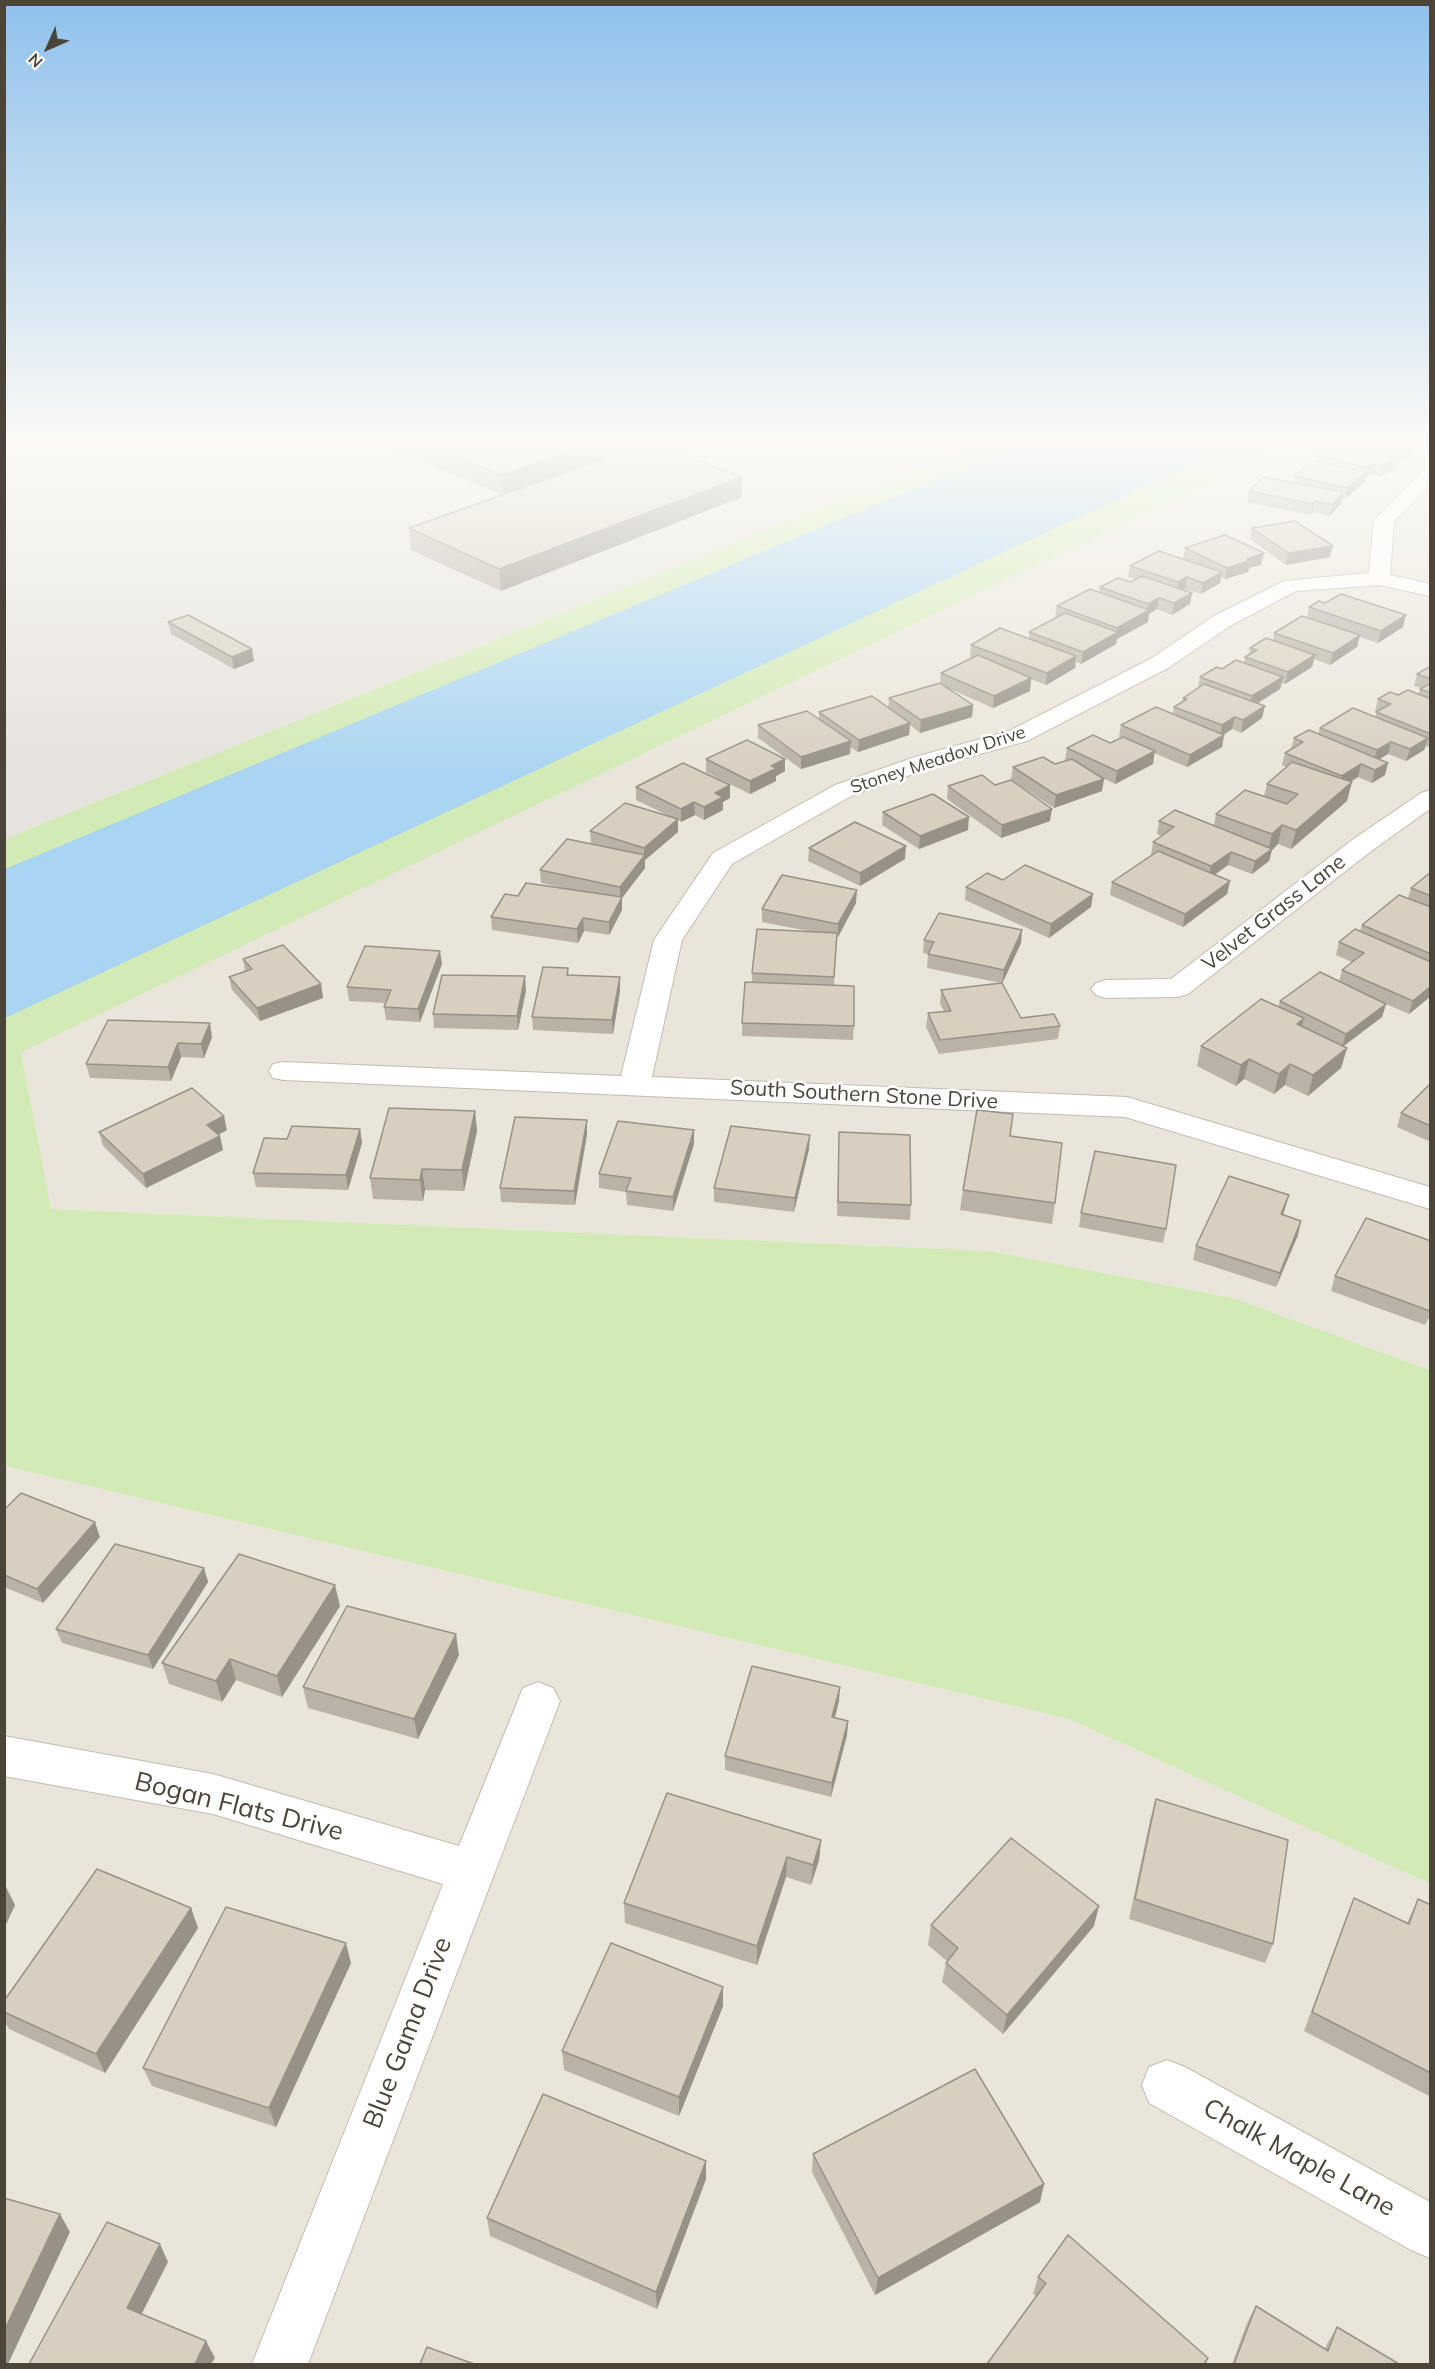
<!DOCTYPE html>
<html>
<head>
<meta charset="utf-8">
<style>
  body { margin:0 }
  #map { position:relative; width:1435px; height:2369px; overflow:hidden; background:#f6f3ec; font-family:Mulish,sans-serif }
  canvas { display:block }
  .frame { position:absolute; inset:0; border:6px solid #4b4439; pointer-events:none }
  .north { position:absolute; left:18px; top:18px; width:60px; height:60px; -webkit-text-stroke:4px #fff; paint-order:stroke; rotate:225deg; font-size:16px; font-weight:700; line-height:24px; text-align:center; color:#4b4439 }
  .north::after { content:''; display:block; margin:auto; width:21px; height:27px; background:#4b4439; clip-path:polygon(50% 0,100% 100%,50% 72%,0 100%) }
</style>
</head>
<body>
<div id="map">
<canvas width="1435" height="2369"></canvas>
<div class="frame"></div>
<div class="north">N</div>
</div>
<script>
const ctx = document.querySelector('canvas').getContext('2d');
ctx.lineJoin = 'round';
function fillPath(path, color) { ctx.fillStyle = color; ctx.fill(path, 'evenodd'); }
const shape = rows => new Path2D(rows.map(r => 'M' + r).join(''));
function stroke(path, color, width, dash) { ctx.strokeStyle = color; ctx.lineWidth = width; ctx.lineCap = dash ? 'butt' : 'round'; ctx.setLineDash(dash || []); ctx.stroke(path); }
function label(font, color, halo, rows, align = 'center') {
  ctx.font = font + ' Mulish,sans-serif'; ctx.lineWidth = 5; ctx.setLineDash([]); ctx.textBaseline = 'middle'; ctx.strokeStyle = halo; ctx.fillStyle = color; for (const [text, x, y, turn = 0] of rows) {
    ctx.save(); ctx.translate(x, y); ctx.rotate((+turn || 0) * Math.PI / 180); ctx.textAlign = isNaN(turn) ? turn : align; if (halo) ctx.strokeText(text, 0, 0); ctx.fillText(text, 0, 0); ctx.restore();
  }
}
fillPath(shape([
  [1291,443,1430,443,1430,1370,1233,1298,990,1251,50,1209,21,1051],
  [5,1466,1069,1719,1430,1884,1430,2364,5,2364]
]), '#eae5da');
fillPath(shape([
  [5,443,981,443,5,839]
]), '#e6e2dd');
fillPath(shape([
  [981,443,1291,443,21,1052,51,1209,990,1251,1233,1298,1430,1370,1430,1884,1069,1719,5,1466,5,839]
]), '#d2eab5');
fillPath(shape([
  [1023,443,1238,443,5,1018,5,869]
]), '#a9d4f2');
const minor = shape([
  [1430,469,1430,485,1394,521,1390,575,1430,584,1430,596,1379,585,1296,591,1230,626,1168,668,1027,741,933,767,853,795,732,864,682,940,652,1077,1127,1097,1430,1187,1430,1209,1125,1117,284,1080,273,1078,269,1071,273,1064,284,1062,621,1076,654,940,713,853,835,785,915,757,1009,731,1152,658,1214,616,1284,581,1369,573,1374,520,1423,471,1430,469],
  [1430,790,1430,809,1370,852,1188,994,1178,997,1106,998,1096,995,1091,989,1096,983,1106,980,1171,979,1352,840,1421,793,1430,790],
  [538,1682,553,1688,560,1701,308,2364,252,2364,443,1884,213,1814,4,1776,4,1736,213,1774,459,1846,523,1688,538,1682],
  [1167,2060,1185,2067,1430,2202,1430,2258,1411,2250,1149,2103,1142,2085,1149,2067,1167,2060]
]);
stroke(minor, '#c2bbae', 2);
fillPath(minor, '#fff');
fillPath(shape([
  [377,443,647,443,559,475,742,497,501,591,411,550,409,528,503,495],
  [1337,443,1431,443,1421,450,1418,449,1417,452,1396,464,1395,468,1380,477,1372,474,1365,478,1364,483,1345,499,1342,499,1341,503,1330,516,1313,512,1310,515,1247,502,1249,491,1293,482,1294,476,1315,461,1317,454],
  [1252,528,1330,557,1286,565,1250,539],
  [1185,548,1264,553,1261,565,1249,568,1248,572,1225,579,1221,577,1220,583,1201,594,1185,589,1184,590,1192,593,1190,604,1172,615,1157,609,1149,614,1148,622,1117,639,1116,644,1081,664,1076,662,1075,668,1046,685,1031,679,1030,691,993,708,948,688,973,705,972,717,920,733,910,725,909,735,858,752,850,747,850,754,801,769,758,738,758,725,819,719,819,712,888,708,889,698,940,683,941,673,973,658,970,656,971,645,1029,638,1029,632,1055,618,1057,606,1099,593,1100,587,1131,582,1135,579,1128,577,1130,566,1183,559],
  [1309,607,1403,627,1378,643,1359,637,1357,647,1330,665,1314,659,1312,667,1285,684,1282,683,1280,689,1257,704,1262,718,1241,733,1232,729,1224,735,1222,747,1187,767,1154,753,1153,764,1115,784,1101,777,1102,791,1054,808,1011,780,1013,767,1055,764,1066,760,1065,760,1067,748,1110,743,1121,738,1119,737,1121,725,1173,714,1174,707,1182,702,1183,698,1198,688,1200,677,1222,669,1244,663,1245,657,1249,655,1250,648,1273,641,1274,633,1307,618],
  [168,622,254,661,234,669,171,634],
  [1431,666,1431,748,1426,746,1424,750,1406,761,1388,754,1380,759,1385,775,1372,783,1358,777,1350,782,1347,801,1291,849,1278,844,1272,850,1269,861,1252,874,1228,865,1215,875,1230,881,1227,894,1183,927,1110,895,1112,882,1151,855,1153,842,1162,836,1157,834,1159,821,1214,825,1216,814,1264,796,1267,784,1287,767,1282,765,1285,753,1291,749,1294,738,1318,734,1320,728,1375,717,1377,712,1375,711,1378,699,1398,695,1418,694,1421,688,1414,686,1417,674],
  [706,759,785,771,776,776,776,781,750,794,706,772],
  [730,785,730,798,723,802,723,810,704,820,695,815,681,822,678,820,678,832,645,860,645,868,622,898,622,910,609,935,584,931,578,943,492,930,491,917,518,896,571,890,541,883,540,870,591,844,590,831,671,817,636,800,636,787],
  [948,786,1050,821,1001,838,947,799],
  [883,812,968,830,919,849,882,825],
  [809,848,905,859,860,886,808,861],
  [1431,872,1431,996,1409,1014,1386,1004,1382,1017,1344,1046,1347,1048,1341,1068,1308,1096,1285,1085,1274,1094,1244,1079,1236,1086,1197,1066,1201,1046,1278,1007,1280,1001,1339,982,1342,970,1352,962,1336,955,1339,942,1360,931,1362,925,1408,898,1411,888],
  [1003,880,1091,907,1049,938,965,900,966,887],
  [856,903,838,937,836,937,834,985,854,1026,853,1040,742,1036,742,1023,752,983,752,973,813,932,762,922,762,909],
  [1022,930,1021,943,1002,984,1021,1018,1060,1026,1058,1039,939,1054,926,1027,928,1013,944,1011,940,1004,941,990,1001,983,927,968,928,954,923,953,924,940],
  [243,959,321,984,323,998,260,1021,232,990,229,977,245,971],
  [442,964,420,1022,386,1020,384,1007,385,1003,349,1001,347,987],
  [568,968,569,975,620,977,620,991,613,1034,533,1030,532,1017],
  [526,990,518,1030,434,1028,433,1014],
  [108,1020,212,1037,204,1058,181,1057,171,1081,90,1078,86,1064],
  [1431,1083,1431,1142,1397,1127,1401,1113],
  [475,1111,477,1131,464,1191,425,1190,423,1201,373,1199,370,1178],
  [587,1120,587,1134,575,1205,501,1202,500,1188],
  [360,1129,362,1143,348,1190,256,1187,253,1173,287,1139],
  [227,1130,218,1135,223,1150,146,1188,103,1146,99,1132],
  [694,1130,694,1144,673,1211,627,1205,626,1192,599,1188,599,1174],
  [839,1132,911,1205,910,1220,837,1216],
  [809,1149,794,1212,714,1202,714,1188],
  [963,1190,1055,1203,1052,1224,960,1210],
  [1285,1209,1283,1215,1298,1235,1276,1287,1193,1260,1196,1246],
  [1081,1213,1166,1229,1163,1243,1079,1227],
  [1431,1241,1431,1314,1425,1325,1331,1291,1335,1276],
  [4,1510,100,1537,43,1603,4,1587],
  [204,1568,208,1582,153,1669,62,1643,56,1629],
  [340,1606,282,1697,236,1680,222,1702,169,1684,162,1663],
  [459,1655,418,1739,308,1708,303,1687],
  [839,1701,835,1718,848,1721,847,1735,831,1797,725,1770,725,1756],
  [1156,1799,1273,1944,1265,1963,1129,1919,1150,1820],
  [821,1840,819,1860,811,1885,786,1877,757,1965,625,1923,624,1903],
  [1354,1898,1407,1923,1418,1899,1431,1905,1431,2097,1304,2031,1346,1918],
  [191,1908,198,1928,105,2073,9,2029,4,2021,4,2001],
  [931,1925,1094,1926,1003,2034,942,1982,946,1963,947,1961,928,1945],
  [351,1963,276,2127,152,2086,143,2068],
  [723,1987,723,2006,679,2116,564,2070,562,2051],
  [813,2154,1044,2184,1040,2202,875,2295,812,2172],
  [706,2161,706,2179,657,2309,490,2236,487,2218],
  [1038,2277,1208,2358,1036,2296,1033,2294],
  [1256,2306,1325,2349,1327,2344,1337,2327,1399,2364,1232,2364,1247,2323]
]), '#bab2a6');
fillPath(shape([
  [591,443,647,443,504,495,502,475],
  [1418,443,1420,443,1417,452,1396,464,1398,453],
  [1423,443,1431,443,1431,445,1421,450],
  [1397,458,1395,468,1380,477,1382,466],
  [1374,464,1372,474,1365,478,1364,483,1345,499,1347,488,1365,474,1366,468],
  [742,477,742,497,501,591,499,569],
  [1343,492,1341,503,1330,516,1333,505],
  [1315,501,1313,512,1310,515,1313,504],
  [1333,546,1330,557,1286,565,1288,553],
  [1264,553,1261,565,1249,568,1248,572,1225,579,1227,568,1247,559],
  [1222,572,1220,583,1201,594,1203,583],
  [1187,577,1185,589,1176,594,1178,582],
  [1192,593,1190,604,1172,615,1174,603],
  [1159,598,1157,609,1149,614,1148,622,1117,639,1116,644,1081,664,1083,652,1116,633,1117,628,1147,612,1148,604],
  [1406,615,1403,627,1378,643,1381,631],
  [1360,635,1357,647,1330,665,1333,653],
  [252,649,254,661,234,669,232,657],
  [1315,655,1312,667,1285,684,1288,672],
  [1076,656,1075,668,1046,685,1047,673],
  [1283,677,1280,689,1249,708,1252,696],
  [1031,678,1030,691,993,708,994,696],
  [973,705,972,717,920,733,921,720],
  [1265,706,1262,718,1241,733,1243,720],
  [1235,717,1232,729,1220,737,1222,725],
  [910,723,909,735,858,752,859,740],
  [1224,735,1222,747,1187,767,1190,755],
  [1428,738,1424,750,1406,761,1410,749],
  [851,741,850,754,801,769,801,757],
  [1391,742,1388,754,1373,763,1377,750],
  [1155,751,1153,764,1115,784,1117,771],
  [785,759,785,771,776,776,776,781,750,794,750,781,771,766],
  [1388,763,1385,775,1372,783,1375,770],
  [1361,764,1358,777,1339,789,1342,776],
  [1104,779,1102,791,1054,808,1056,795],
  [1352,782,1347,801,1291,849,1296,830],
  [730,785,730,798,723,802,723,810,704,820,704,807,715,793],
  [694,802,695,815,681,822,681,809],
  [1052,809,1050,821,1001,838,1002,825],
  [969,817,968,830,919,849,920,836],
  [678,819,678,832,645,860,645,868,622,898,622,910,609,935,609,922,620,900,620,887,644,856,644,848],
  [1282,825,1278,844,1272,850,1269,861,1252,874,1255,861,1268,851,1272,834],
  [906,846,905,859,860,886,860,873],
  [1231,852,1228,865,1208,879,1211,866],
  [1230,881,1227,894,1183,927,1185,914],
  [857,890,856,903,838,937,838,924],
  [1093,894,1091,907,1049,938,1051,924],
  [583,918,584,931,578,943,577,929],
  [1022,930,1021,943,1002,984,1004,970],
  [440,951,442,964,420,1022,418,1009],
  [525,976,526,990,518,1030,517,1016],
  [620,977,620,991,613,1034,612,1020],
  [321,984,323,998,260,1021,257,1008],
  [1431,986,1431,996,1409,1014,1413,1001],
  [1386,1004,1382,1017,1342,1047,1346,1034],
  [1304,1018,1299,1038,1297,1024],
  [210,1023,212,1037,204,1058,201,1044],
  [178,1043,181,1057,171,1081,168,1067],
  [1347,1048,1341,1068,1308,1096,1313,1075],
  [1249,1059,1244,1079,1236,1086,1241,1065],
  [1290,1064,1285,1085,1274,1094,1279,1074],
  [475,1111,477,1131,464,1191,462,1170],
  [224,1116,227,1130,210,1139,207,1125],
  [587,1120,587,1134,575,1205,574,1191],
  [360,1129,362,1143,348,1190,346,1175],
  [694,1130,694,1144,673,1211,673,1197],
  [810,1135,809,1149,794,1212,795,1198],
  [220,1136,223,1150,146,1188,143,1174],
  [422,1169,425,1190,423,1201,420,1180],
  [1289,1195,1285,1209,1277,1228,1281,1214],
  [1301,1221,1298,1235,1276,1287,1280,1273],
  [95,1522,100,1537,43,1603,37,1589],
  [204,1568,208,1582,153,1669,148,1655],
  [335,1585,340,1606,282,1697,277,1676],
  [456,1634,459,1655,418,1739,414,1719],
  [230,1659,236,1680,222,1702,216,1681],
  [840,1687,839,1701,831,1731,832,1717],
  [848,1721,847,1735,831,1797,832,1783],
  [821,1840,819,1860,811,1885,813,1865],
  [787,1857,786,1877,757,1965,757,1946],
  [5,1885,15,1905,4,1929,4,1887],
  [1099,1906,1094,1926,1003,2034,1007,2015],
  [191,1908,198,1928,105,2073,96,2054],
  [346,1943,351,1963,276,2127,269,2108],
  [723,1987,723,2006,679,2116,679,2097],
  [706,2161,706,2179,657,2309,656,2292],
  [1044,2184,1040,2202,875,2295,878,2278],
  [60,2214,70,2232,8,2364,4,2364,4,2331],
  [160,2244,168,2262,136,2325,127,2308],
  [206,2341,215,2358,211,2364,195,2364]
]), '#979187');
const building = shape([
  [423,443,591,443,502,475,423,443],
  [649,443,652,443,742,477,499,569,409,528,649,443],
  [1338,443,1344,443,1397,458,1382,466,1374,464,1366,468,1317,454,1338,443],
  [1362,443,1418,443,1398,453,1362,443],
  [1314,461,1366,472,1347,488,1294,476,1314,461],
  [1263,477,1343,492,1333,505,1315,501,1313,504,1249,491,1263,477],
  [1295,521,1333,546,1288,553,1252,528,1295,521],
  [1225,535,1264,553,1247,559,1251,560,1227,568,1185,548,1225,535],
  [1159,551,1222,572,1203,583,1187,577,1178,582,1130,566,1159,551],
  [1142,576,1192,593,1174,603,1159,598,1148,604,1100,587,1118,578,1131,582,1142,576],
  [1090,589,1149,610,1117,628,1057,606,1090,589],
  [1341,594,1406,615,1381,631,1309,607,1319,601,1325,603,1341,594],
  [1065,613,1118,632,1083,652,1029,632,1065,613],
  [188,615,252,649,232,657,168,622,188,615],
  [1302,616,1360,635,1333,653,1274,633,1302,616],
  [1000,628,1076,656,1047,673,971,645,1000,628],
  [1266,638,1315,655,1288,672,1245,657,1257,650,1250,648,1266,638],
  [978,655,1031,678,994,696,941,673,978,655],
  [1236,660,1283,677,1252,696,1200,677,1217,667,1222,669,1236,660],
  [1431,666,1431,679,1417,674,1431,666],
  [940,683,973,705,921,720,889,698,940,683],
  [1431,683,1431,693,1420,689,1431,683],
  [1204,684,1265,706,1243,720,1235,717,1222,725,1174,707,1187,699,1183,698,1204,684],
  [1408,690,1431,699,1431,734,1376,712,1391,704,1378,699,1390,692,1398,695,1408,690],
  [872,696,910,723,859,740,819,712,872,696],
  [1156,707,1224,735,1190,755,1121,725,1156,707],
  [1353,708,1428,738,1410,749,1391,742,1377,750,1320,728,1353,708],
  [807,711,851,741,801,757,758,725,807,711],
  [1309,730,1388,763,1375,770,1361,764,1342,776,1285,753,1303,742,1294,738,1309,730],
  [1093,735,1110,743,1123,737,1155,751,1117,771,1067,748,1093,735],
  [747,740,785,759,771,766,777,768,750,781,706,759,747,740],
  [1043,757,1055,764,1072,759,1104,779,1056,795,1013,767,1043,757],
  [1292,762,1352,782,1296,830,1282,825,1272,834,1216,814,1245,790,1287,804,1298,794,1267,784,1292,762],
  [683,763,730,785,715,793,723,797,704,807,694,802,681,809,636,787,683,763],
  [982,775,995,785,1011,780,1052,809,1002,825,948,786,982,775],
  [933,794,969,817,920,836,883,812,933,794],
  [625,803,678,819,644,848,590,831,625,803],
  [1175,810,1272,849,1255,861,1231,852,1211,866,1153,842,1174,827,1159,821,1175,810],
  [855,822,906,846,860,873,809,848,855,822],
  [567,839,645,855,620,887,540,870,567,839],
  [1158,851,1230,881,1185,914,1112,882,1158,851],
  [1025,865,1093,894,1051,924,966,887,987,873,1003,880,1025,865],
  [1431,872,1431,896,1411,888,1431,872],
  [782,875,857,890,838,924,762,909,782,875],
  [526,883,622,897,609,922,583,918,577,929,491,917,505,894,518,896,526,883],
  [1399,895,1431,907,1431,954,1362,925,1399,895],
  [939,913,1022,930,1004,970,928,954,934,942,924,940,939,913],
  [757,929,837,933,834,977,752,973,757,929],
  [1355,929,1431,962,1431,986,1413,1001,1342,970,1364,953,1339,942,1355,929],
  [283,945,321,984,257,1008,229,977,252,969,243,959,283,945],
  [365,946,440,951,418,1009,384,1007,391,990,347,987,365,946],
  [543,967,568,968,567,975,620,977,612,1020,532,1017,543,967],
  [1320,972,1386,1004,1346,1034,1280,1001,1320,972],
  [442,975,525,976,517,1016,433,1014,442,975],
  [745,982,854,986,854,1026,742,1023,745,982],
  [1002,983,1021,1018,1054,1014,1060,1026,940,1040,928,1013,951,1011,941,990,1002,983],
  [1261,999,1304,1018,1297,1024,1347,1048,1313,1075,1290,1064,1279,1074,1249,1059,1241,1065,1201,1046,1261,999],
  [108,1020,210,1023,201,1044,178,1043,168,1067,86,1064,108,1020],
  [1431,1083,1431,1126,1401,1113,1431,1083],
  [192,1088,224,1116,207,1125,220,1136,143,1174,99,1132,192,1088],
  [389,1108,475,1111,462,1170,422,1169,420,1180,370,1178,389,1108],
  [977,1110,1013,1114,1010,1136,1062,1143,1055,1203,963,1190,977,1110],
  [515,1117,587,1120,574,1191,500,1188,515,1117],
  [618,1121,694,1130,673,1197,626,1191,631,1178,599,1174,618,1121],
  [292,1126,360,1129,346,1175,253,1173,264,1138,287,1139,292,1126],
  [731,1126,810,1135,795,1198,714,1188,731,1126],
  [839,1132,910,1135,911,1205,838,1202,839,1132],
  [1095,1151,1176,1165,1166,1229,1081,1213,1095,1151],
  [1229,1176,1289,1195,1281,1214,1301,1221,1280,1273,1196,1246,1229,1176],
  [1366,1218,1431,1241,1430,1311,1335,1276,1366,1218],
  [21,1493,95,1522,37,1589,4,1575,4,1510,21,1493],
  [115,1544,204,1568,148,1655,56,1629,115,1544],
  [239,1554,335,1585,277,1676,230,1659,216,1681,162,1663,239,1554],
  [347,1606,456,1634,414,1719,303,1687,347,1606],
  [752,1666,840,1687,832,1717,848,1721,832,1783,725,1756,752,1666],
  [667,1793,821,1840,813,1865,787,1857,757,1946,624,1903,667,1793],
  [1156,1799,1288,1840,1273,1944,1135,1899,1156,1799],
  [1011,1838,1099,1906,1007,2015,946,1963,958,1948,931,1925,1011,1838],
  [97,1869,191,1908,96,2054,4,2012,4,2001,97,1869],
  [1354,1898,1409,1924,1418,1899,1431,1905,1431,2073,1312,2012,1354,1898],
  [226,1907,346,1943,269,2108,143,2068,226,1907],
  [611,1943,723,1987,679,2097,562,2051,611,1943],
  [975,2069,1044,2184,878,2278,813,2154,975,2069],
  [543,2094,706,2161,656,2292,487,2218,543,2094],
  [4,2198,60,2214,4,2331,4,2198],
  [107,2222,160,2244,127,2308,206,2341,195,2364,29,2364,107,2222],
  [1068,2235,1208,2358,1204,2364,987,2364,1046,2283,1038,2277,1068,2235],
  [1256,2306,1328,2351,1337,2327,1399,2364,1234,2364,1256,2306],
  [427,2347,474,2364,420,2364,427,2347]
]);
fillPath(building, '#d8cfc1');
stroke(building, '#979187', 1.5);
const sky = ctx.createLinearGradient(0, 0, 0, 775);
sky.addColorStop(0, '#8fc1ec');
sky.addColorStop(0.57, '#fbfaf6');
sky.addColorStop(1, '#fbfaf600');
ctx.fillStyle = sky;
ctx.fillRect(0, 0, 1435, 775);
label('18px', '#4b4439', '#fff', [
  ["Stoney Meadow Drive",938,760,-18]
]);
label('21px', '#4b4439', '#fff', [
  ["Velvet Grass Lane",1274,913,-38],
  ["South Southern Stone Drive",864,1095,3]
]);
label('26px', '#4b4439', '#fff', [
  ["Bogan Flats Drive",239,1807,14],
  ["Blue Gama Drive",408,2033,-69],
  ["Chalk Maple Lane",1299,2158,29]
]);
</script>
</body>
</html>
